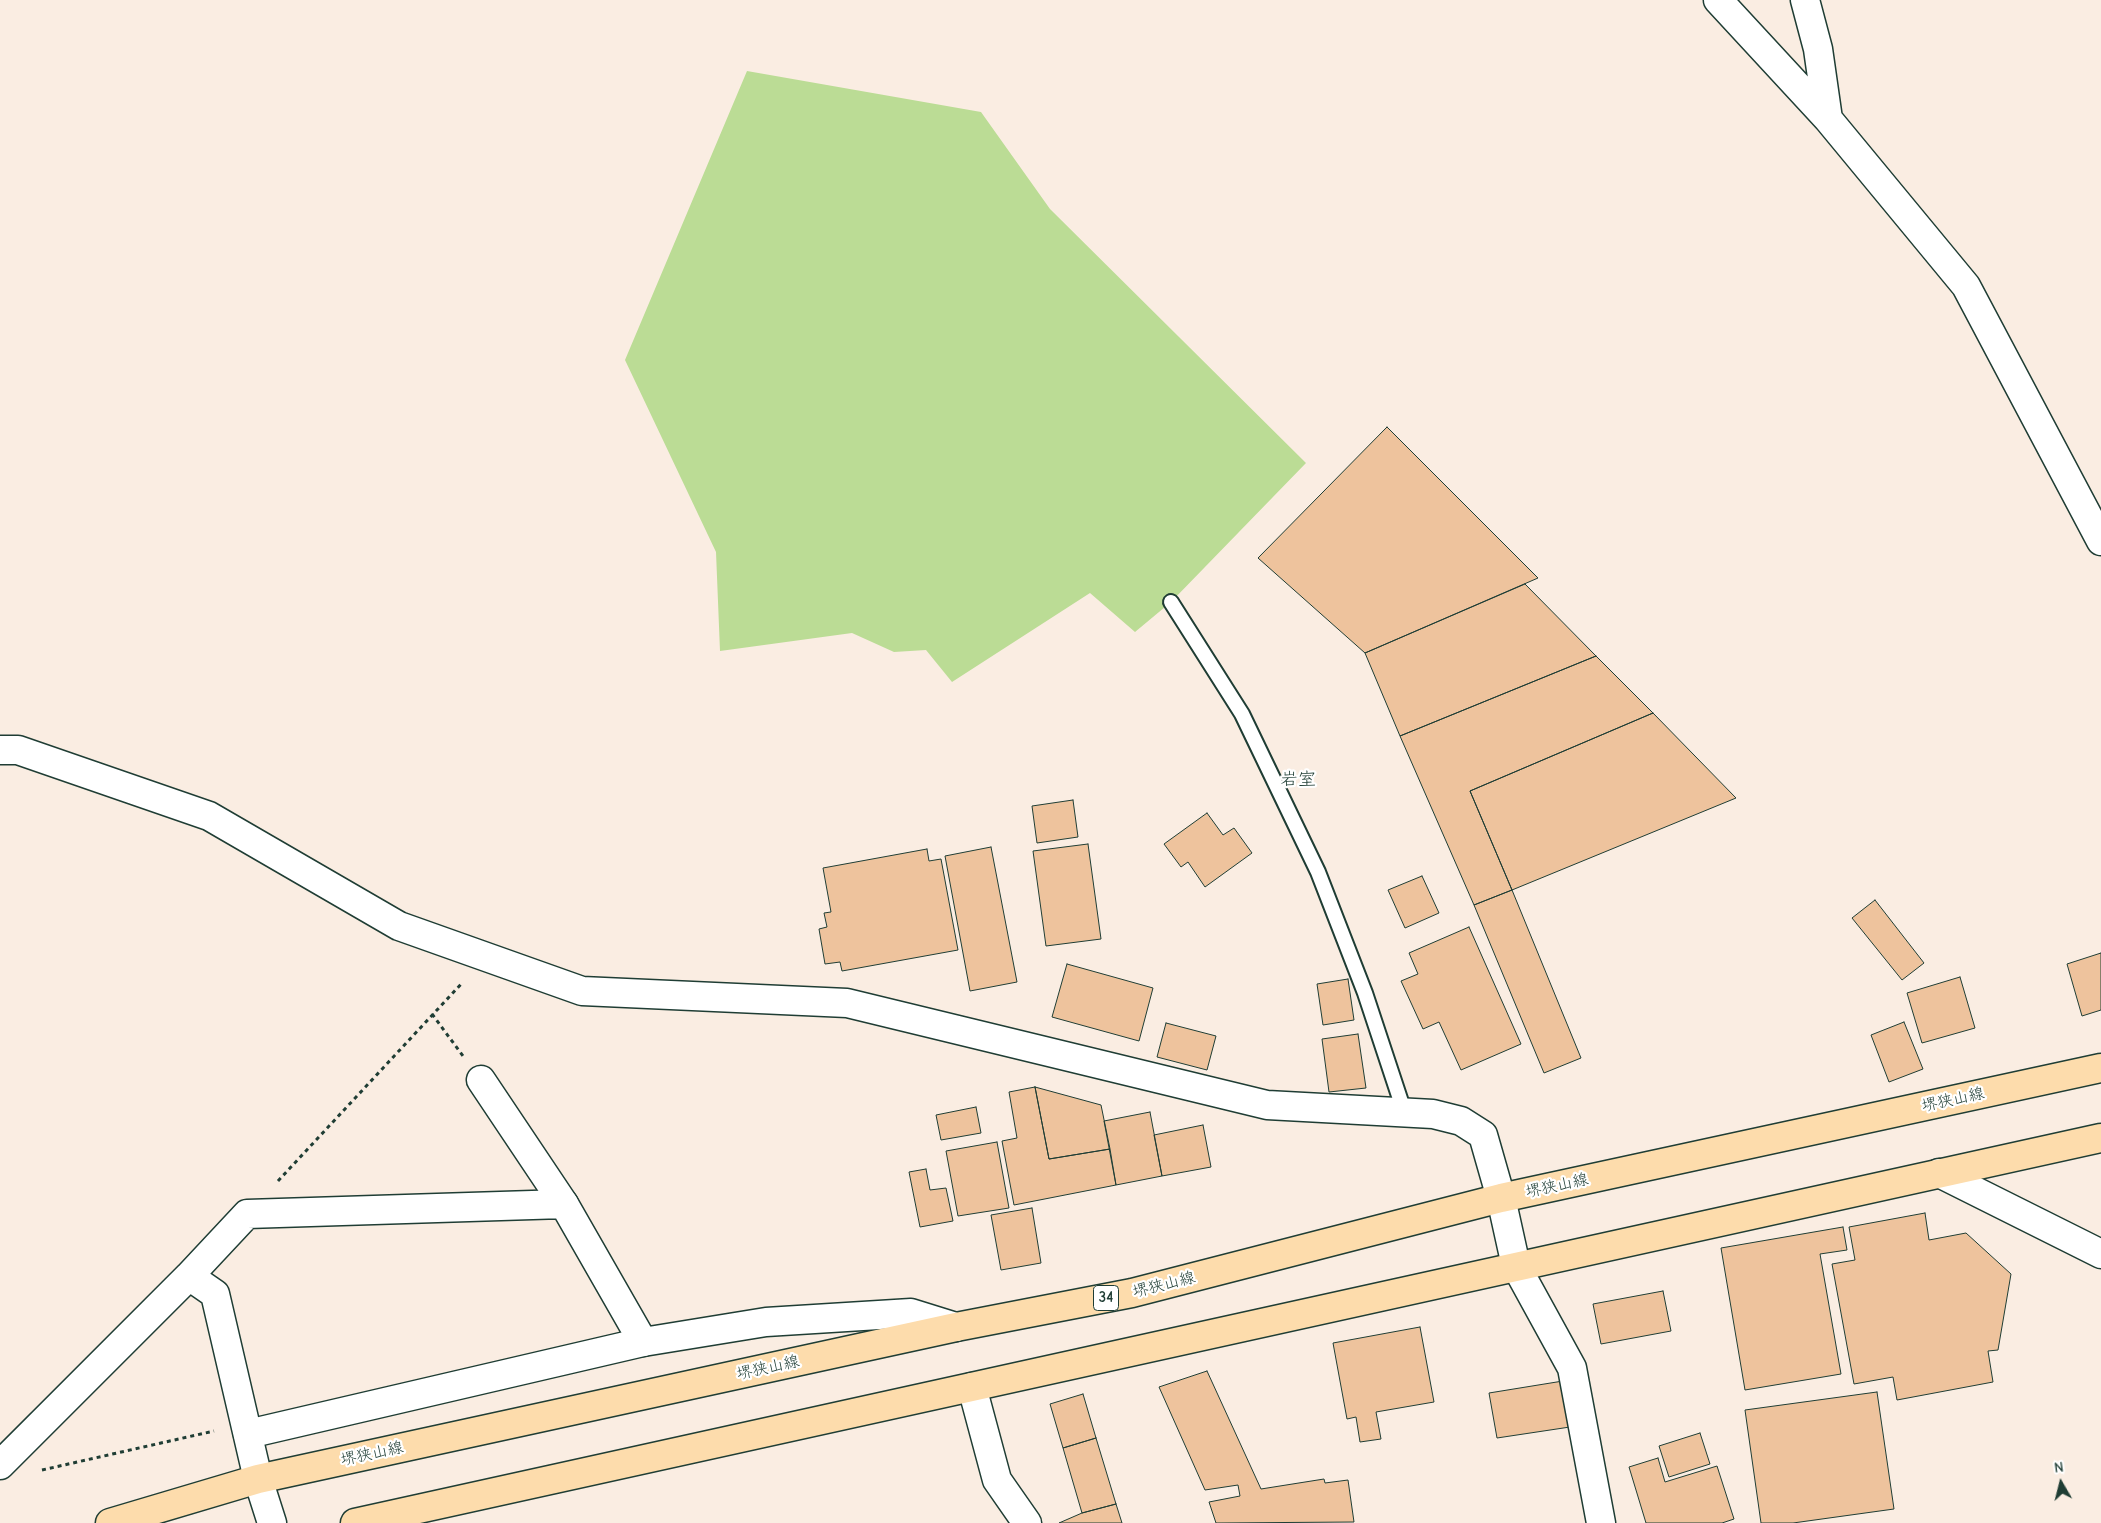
<!DOCTYPE html>
<html>
<head>
<meta charset="utf-8">
<style>
  body { margin:0 }
  #map { position:relative; width:2101px; height:1523px; overflow:hidden; background:#faede2; font-family:"Comic Neue",sans-serif }
  canvas { display:block }
  .north { position:absolute; left:2036px; top:1458px; width:50px; height:50px; -webkit-text-stroke:4px #fff; paint-order:stroke; rotate:352deg; font-size:14px; font-weight:700; line-height:20px; text-align:center; color:#1f3d34 }
  .north::after { content:''; display:block; margin:auto; width:18px; height:22px; background:#1f3d34; clip-path:polygon(50% 0,100% 100%,50% 72%,0 100%) }
</style>
</head>
<body>
<div id="map">
<canvas width="2101" height="1523"></canvas>
<div class="north">N</div>
</div>
<script>
const ctx = document.querySelector('canvas').getContext('2d');
ctx.lineJoin = 'round';
function fillPath(path, color) { ctx.fillStyle = color; ctx.fill(path, 'evenodd'); }
const shape = rows => new Path2D(rows.map(r => 'M' + r).join(''));
function stroke(path, color, width, dash) { ctx.strokeStyle = color; ctx.lineWidth = width; ctx.lineCap = dash ? 'butt' : 'round'; ctx.setLineDash(dash || []); ctx.stroke(path); }
function label(font, color, halo, rows, align = 'center') {
  ctx.font = font + ' "Comic Neue","Klee One",sans-serif'; ctx.lineWidth = 4.5; ctx.setLineDash([]); ctx.textBaseline = 'middle'; ctx.strokeStyle = halo; ctx.fillStyle = color; for (const [text, x, y, turn = 0] of rows) {
    ctx.save(); ctx.translate(x, y); ctx.rotate((+turn || 0) * Math.PI / 180); ctx.textAlign = isNaN(turn) ? turn : align; if (halo) ctx.strokeText(text, 0, 0); ctx.fillText(text, 0, 0); ctx.restore();
  }
}
fillPath(shape([
  [747,71,981,112,1050,209,1306,463,1171,602,1135,632,1090,593,952,682,926,650,894,652,852,633,720,651,716,552,625,360]
]), '#bbdc95');
const building = shape([
  [1387,427,1538,578,1365,653,1258,558,1387,427],
  [1525,584,1596,656,1400,736,1365,653,1525,584],
  [1596,656,1653,713,1470,791,1512,890,1474,905,1400,736,1596,656],
  [1653,713,1736,798,1512,890,1470,791,1653,713],
  [1073,800,1078,837,1037,843,1032,806,1073,800],
  [1207,813,1223,835,1234,828,1252,853,1205,887,1188,862,1181,867,1164,844,1207,813],
  [1088,844,1101,939,1046,946,1033,851,1088,844],
  [991,847,1017,982,970,991,945,856,991,847],
  [927,849,929,861,941,859,958,950,842,971,840,962,825,964,819,929,827,927,824,913,831,912,823,868,927,849],
  [1422,876,1439,913,1405,928,1388,890,1422,876],
  [1512,890,1581,1058,1544,1073,1474,905,1512,890],
  [1875,900,1924,963,1902,980,1852,918,1875,900],
  [1469,927,1521,1044,1461,1070,1439,1022,1423,1029,1401,981,1418,974,1409,953,1469,927],
  [2101,953,2101,1010,2082,1016,2067,964,2101,953],
  [1067,964,1153,988,1139,1041,1052,1017,1067,964],
  [1960,977,1975,1028,1922,1043,1907,993,1960,977],
  [1348,979,1354,1020,1323,1025,1317,984,1348,979],
  [1904,1022,1923,1069,1889,1082,1871,1035,1904,1022],
  [1166,1023,1216,1036,1207,1070,1157,1057,1166,1023],
  [1358,1034,1366,1088,1329,1092,1322,1039,1358,1034],
  [1035,1087,1101,1105,1110,1149,1049,1159,1035,1087],
  [1035,1087,1049,1159,1110,1149,1116,1185,1014,1205,1002,1141,1017,1138,1009,1092,1035,1087],
  [976,1107,981,1133,941,1140,936,1115,976,1107],
  [1150,1112,1162,1176,1116,1185,1104,1121,1150,1112],
  [1203,1125,1211,1167,1162,1176,1154,1135,1203,1125],
  [997,1142,1009,1208,958,1216,946,1151,997,1142],
  [926,1169,930,1190,946,1188,953,1221,920,1227,909,1172,926,1169],
  [1032,1208,1041,1263,1001,1270,991,1215,1032,1208],
  [1925,1213,1929,1240,1966,1233,2011,1274,1998,1350,1988,1351,1993,1382,1897,1400,1893,1377,1854,1384,1832,1264,1855,1260,1849,1227,1925,1213],
  [1843,1227,1847,1250,1820,1254,1841,1374,1745,1390,1721,1248,1843,1227],
  [1663,1291,1671,1331,1601,1344,1593,1304,1663,1291],
  [1420,1327,1434,1402,1376,1412,1381,1439,1360,1442,1356,1417,1347,1419,1333,1343,1420,1327],
  [1207,1371,1261,1489,1324,1479,1325,1483,1348,1480,1354,1522,1216,1523,1209,1502,1240,1496,1238,1485,1205,1490,1159,1387,1207,1371],
  [1563,1381,1570,1427,1497,1438,1489,1393,1563,1381],
  [1877,1392,1894,1509,1793,1523,1761,1523,1745,1410,1877,1392],
  [1083,1394,1096,1438,1063,1448,1050,1404,1083,1394],
  [1700,1433,1710,1464,1669,1477,1659,1446,1700,1433],
  [1096,1438,1116,1504,1082,1513,1063,1448,1096,1438],
  [1658,1458,1665,1482,1717,1466,1734,1519,1722,1523,1646,1523,1629,1467,1658,1458],
  [1116,1504,1122,1523,1059,1523,1082,1513,1116,1504]
]);
fillPath(building, '#eec39d');
stroke(building, '#1f3d34', 1);
const service = shape([
  [1171,602,1242,714,1318,872,1365,993,1405,1114]
]);
const minor = shape([
  [1718,0,1828,119,1966,286,2101,541],
  [1805,0,1818,49,1828,119],
  [481,1080,564,1204],
  [1939,1173,2101,1254],
  [1516,1266,1572,1368,1601,1523],
  [972,1387,997,1480,1027,1523],
  [248,1434,643,1342,766,1322,911,1313,956,1327]
]);
const tertiary = shape([
  [0,750,18,750,209,816,399,926,582,991,847,1003,1267,1105,1433,1114,1461,1121,1483,1135,1501,1198,1516,1266],
  [189,1276,215,1294,258,1479,272,1523],
  [0,1465,189,1276,247,1214,564,1204,643,1342]
]);
const primary = shape([
  [110,1523,258,1479,956,1327,1132,1293,1501,1198,2101,1068],
  [355,1523,2101,1138]
]);
stroke(service, '#1f3d34', 18);
stroke(minor, '#1f3d34', 31);
stroke(tertiary, '#1f3d34', 31);
stroke(primary, '#1f3d34', 31);
stroke(shape([
  [432,1014,463,1056],
  [278,1181,463,982],
  [42,1470,214,1431]
]), '#1f3d34', 3, [4, 4]);
stroke(service, '#fff', 14);
stroke(minor, '#fff', 28);
stroke(tertiary, '#fff', 28);
stroke(primary, '#fddcac', 28);
for (const [x, y, w] of [
  [1106,1298,25]
]) { const box = new Path2D(); box.roundRect(x - w / 2, y - 12.5, w, 25, 4); ctx.fillStyle = '#fff'; ctx.fill(box); stroke(box, '#1f3d34', 1); }
label('bold 15px', '#1f3d34', null, [
  ["34",1106,1298]
]);
label('16px', '#1f3d34', '#fff', [
  ["堺狭山線",1953,1100,-12],
  ["堺狭山線",1557,1186,-12],
  ["堺狭山線",1164,1285,-14],
  ["堺狭山線",768,1368,-12],
  ["堺狭山線",372,1454,-12]
]);
label('18px', '#1f3d34', '#fff', [
  ["岩室",1298,780]
]);
</script>
</body>
</html>
